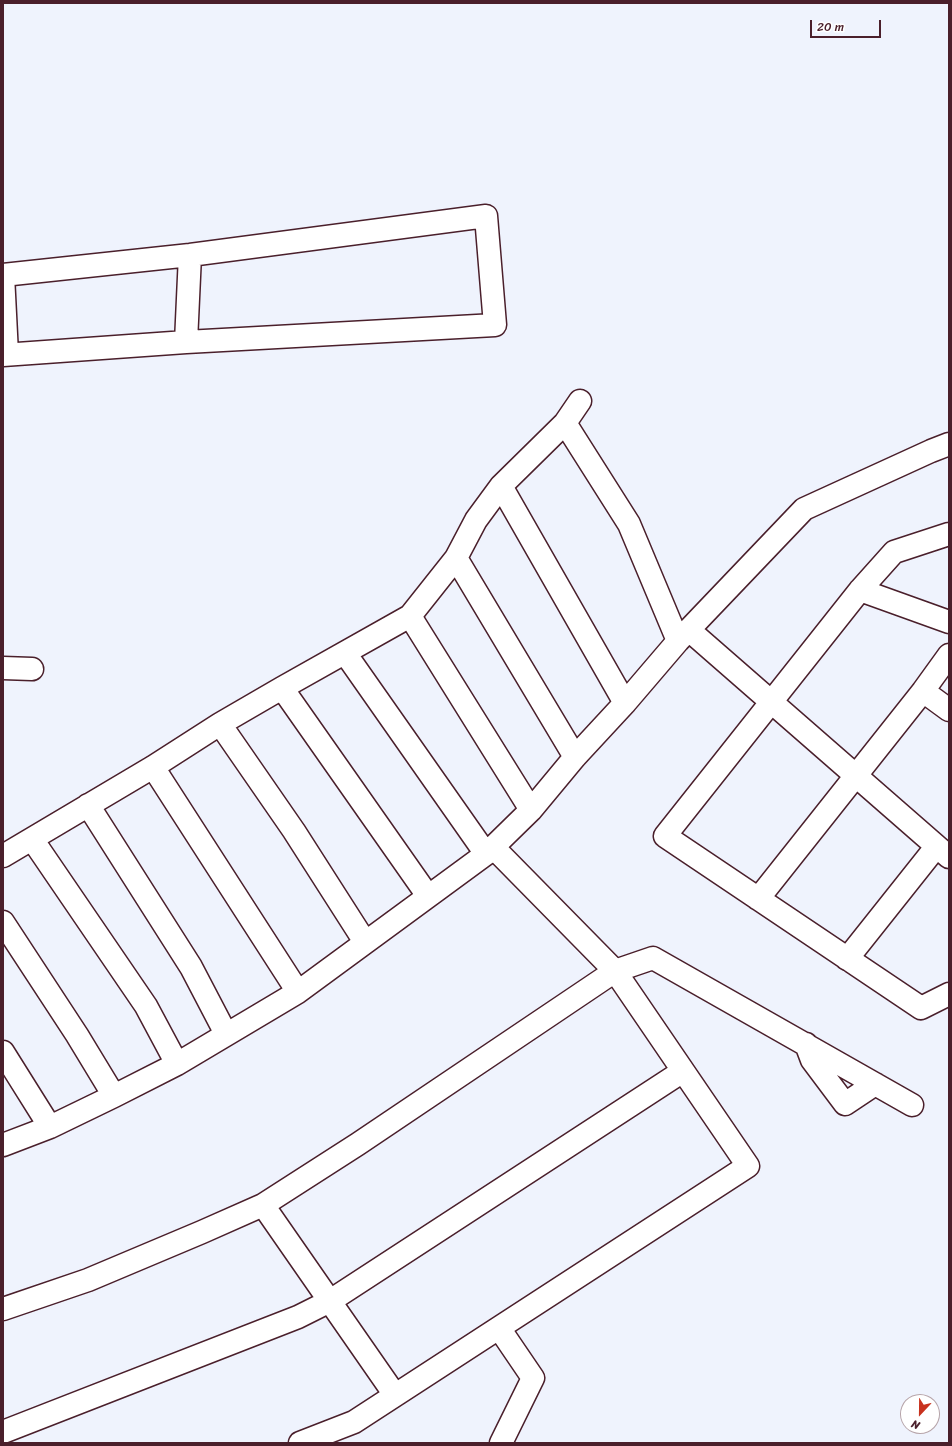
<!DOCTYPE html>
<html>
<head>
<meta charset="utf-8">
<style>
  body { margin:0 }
  #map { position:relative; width:952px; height:1446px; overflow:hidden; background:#eff3fd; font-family:Sriracha,sans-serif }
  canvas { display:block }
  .frame { position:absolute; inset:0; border:4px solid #4a1f2b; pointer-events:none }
  .north { position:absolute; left:900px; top:1394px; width:40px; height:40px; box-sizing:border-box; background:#fff; border:1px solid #b7a5aa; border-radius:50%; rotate:202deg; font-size:11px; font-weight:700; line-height:16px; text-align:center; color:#4a1f2b }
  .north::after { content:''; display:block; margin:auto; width:14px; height:18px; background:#c8321e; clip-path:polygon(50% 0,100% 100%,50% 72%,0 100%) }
  .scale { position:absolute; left:810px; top:20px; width:71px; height:18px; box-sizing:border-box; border:2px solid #4a1f2b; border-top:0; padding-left:5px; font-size:12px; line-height:14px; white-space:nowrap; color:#4a1f2b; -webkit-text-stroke:3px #fff; paint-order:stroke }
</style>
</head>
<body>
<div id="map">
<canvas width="952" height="1446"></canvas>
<div class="frame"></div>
<div class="north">N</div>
<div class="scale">20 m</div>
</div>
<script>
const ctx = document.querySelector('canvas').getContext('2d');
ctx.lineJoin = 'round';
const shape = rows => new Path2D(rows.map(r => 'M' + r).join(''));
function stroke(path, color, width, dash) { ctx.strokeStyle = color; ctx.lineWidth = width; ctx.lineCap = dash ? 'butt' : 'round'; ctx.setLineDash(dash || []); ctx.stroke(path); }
const minor = shape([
  [186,342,190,255],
  [3,355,186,342,495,325,486,216,190,255,3,275,7,354],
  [565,423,629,524,678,641],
  [501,486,625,703],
  [949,534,894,552,860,590,665,836,921,1008,949,994],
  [456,558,575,757],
  [860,590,949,622],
  [410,616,531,810],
  [689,630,949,857],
  [345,653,486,854],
  [3,668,32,669],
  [282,688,428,896],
  [923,691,949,710],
  [220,724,294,831,365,942],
  [153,767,298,992],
  [88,805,191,967,226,1034],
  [32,839,146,1006,177,1064],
  [3,856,153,767,220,724,282,688,410,616,456,558,476,520,501,486,565,423,580,401],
  [758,899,923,691,949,655],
  [3,922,77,1035,114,1096],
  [847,959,936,847],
  [806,1044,812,1060,845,1104,875,1084],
  [3,1052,50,1127],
  [3,1145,50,1127,114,1096,177,1064,298,992,486,854,531,810,575,757,625,703,678,641,804,509,931,451,949,444],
  [263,1205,395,1395],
  [3,1309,88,1280,202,1232,263,1205,358,1144,615,971,653,958,912,1105],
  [499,1328,533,1378,501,1443],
  [3,1432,298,1317,330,1301,683,1071],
  [300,1443,354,1422,748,1166,615,971,493,847]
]);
stroke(minor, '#4a1f2b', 25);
stroke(minor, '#fff', 22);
</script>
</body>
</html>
